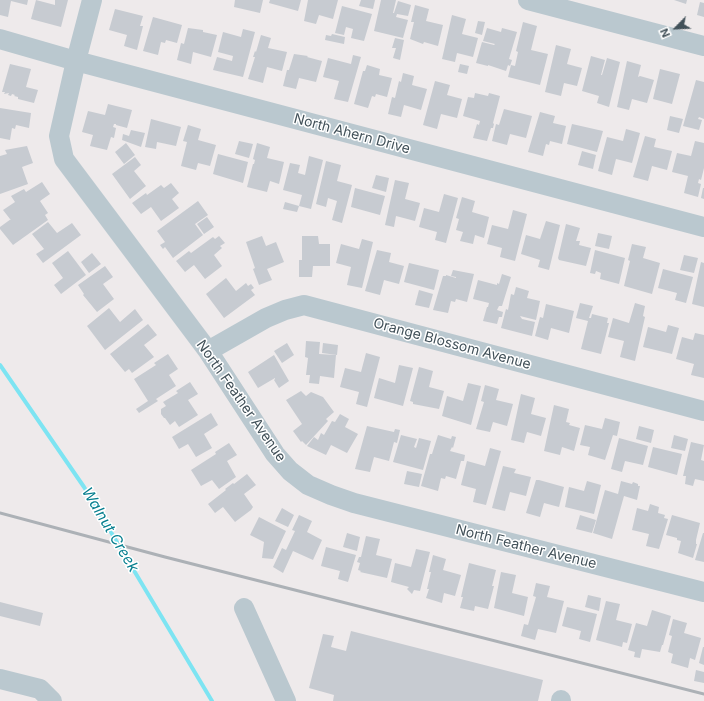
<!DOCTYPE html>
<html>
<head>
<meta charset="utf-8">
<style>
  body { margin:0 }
  #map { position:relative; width:704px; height:701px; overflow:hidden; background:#eeeaeb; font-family:Inter,sans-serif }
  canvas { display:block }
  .north { position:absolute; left:656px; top:8px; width:40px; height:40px; -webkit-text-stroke:3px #fff; paint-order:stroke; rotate:246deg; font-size:11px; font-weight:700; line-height:16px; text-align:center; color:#425159 }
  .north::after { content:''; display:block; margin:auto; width:14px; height:18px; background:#425159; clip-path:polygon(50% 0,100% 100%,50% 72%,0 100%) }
</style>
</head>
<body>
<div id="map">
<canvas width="704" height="701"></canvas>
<div class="north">N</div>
</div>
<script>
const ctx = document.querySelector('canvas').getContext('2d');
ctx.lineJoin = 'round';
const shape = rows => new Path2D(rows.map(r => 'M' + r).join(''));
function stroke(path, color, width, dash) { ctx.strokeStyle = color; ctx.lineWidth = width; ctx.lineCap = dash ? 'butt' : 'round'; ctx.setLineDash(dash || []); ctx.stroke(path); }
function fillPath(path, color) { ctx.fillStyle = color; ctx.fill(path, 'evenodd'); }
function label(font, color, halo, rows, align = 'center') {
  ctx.font = font + ' Inter,sans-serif'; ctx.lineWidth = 3; ctx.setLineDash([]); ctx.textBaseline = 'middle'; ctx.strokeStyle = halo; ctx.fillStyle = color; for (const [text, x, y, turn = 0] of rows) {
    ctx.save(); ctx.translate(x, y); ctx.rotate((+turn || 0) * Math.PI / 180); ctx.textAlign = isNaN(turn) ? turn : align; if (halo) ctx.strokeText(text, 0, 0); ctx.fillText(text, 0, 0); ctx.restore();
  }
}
stroke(shape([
  [0,365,84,487,212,701]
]), '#7de4f2', 4);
fillPath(shape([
  [0,0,28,0,27,5,11,1,8,17,0,15],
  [36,0,55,5,55,0,68,0,61,27,31,19],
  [235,0,263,0,260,13,234,7],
  [270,0,301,0,298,11,269,3],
  [308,0,338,0,333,19,319,15,316,24,304,21],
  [361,0,375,0,373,9,359,6],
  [381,0,396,0,393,13,394,13,398,1,411,5,408,16,397,14,396,17,408,20,403,38,374,31],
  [674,0,687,0,686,4],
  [700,2,704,3,704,17,697,15],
  [415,5,429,9,426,21,443,25,438,46,424,42,423,44,410,39,414,22,411,22],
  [342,6,372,14,364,41,351,38,353,29,346,27,344,35,335,33],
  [115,9,143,16,140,26,143,26,137,50,124,46,127,35,109,30],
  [452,15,466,19,462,34,478,38,473,57,457,53,455,62,442,59],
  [153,17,182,25,177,43,166,40,165,43,161,42,158,55,143,51],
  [478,21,485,22,482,35,475,33],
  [523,22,537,26,531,50,548,54,540,85,508,77,511,65,515,66,518,52,516,51],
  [188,28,203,30,203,32,217,35,211,57,193,52,191,64,177,60,181,43,184,44],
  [487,28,501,32,502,28,517,32,509,59,512,60,510,66,508,65,506,71,488,65,488,66,476,63,482,42,494,45,495,44,483,41],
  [243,29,255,32,243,77,213,70,217,57,232,61,233,56,218,52,223,32,241,37],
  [332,34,345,37,344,44,325,40,326,35,331,36],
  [261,35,271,38,268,48,287,52,282,71,267,67,263,83,248,79,255,57,253,57,255,51,256,52],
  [395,38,404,40,400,60,393,58,396,48,392,48],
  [556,45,571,49,567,64,582,68,577,86,564,83,561,96,545,92],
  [294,54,308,56,307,57,322,61,316,82,299,78,296,89,283,86,287,70,289,70],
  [353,55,361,57,348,102,334,99,339,81,323,77,328,58,351,64],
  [591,56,605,60,601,75,602,75,607,58,620,62,609,107,597,103,599,96,582,91],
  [627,61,641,65,638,77,640,76,654,80,647,103,632,99,629,110,617,107],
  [10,64,31,69,26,87,38,90,34,103,18,99,18,97,14,96,15,95,12,94,11,96,8,95,9,93,4,94,5,92,2,92],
  [460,64,469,66,467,74,458,72],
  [367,65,380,69,379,75,392,78,387,97,376,94,375,97,372,96,368,108,354,104,363,71,365,71],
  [660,69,680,74,672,104,653,99],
  [403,73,414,76,412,85,427,89,421,110,404,105,401,117,388,114,392,97,395,98,399,81,401,82],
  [696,80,704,82,704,119,699,117,698,119,702,120,699,130,683,126],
  [435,81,450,85,447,95,462,99,457,118,441,114,437,129,423,125],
  [475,93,488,96,489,93,500,96,493,123,494,124,493,128,491,128,487,141,473,138,477,124,479,125,480,121,463,116,468,97,474,98],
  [108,104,132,110,127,128,116,125,116,124,114,124,113,127,116,128,114,138,111,137,107,150,90,146,93,135,82,132,88,111,105,115],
  [0,108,31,113,29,128,16,125,15,129,12,128,10,140,0,138],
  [504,109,532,116,526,138,510,134,507,145,492,141,496,124,499,125],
  [540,112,555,116,553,123,566,126,562,144,550,141,549,145,546,144,543,156,528,152],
  [670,116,683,119,679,133,667,130],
  [151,119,181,127,176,146,157,142,156,149,145,147],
  [572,124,603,131,597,152,567,144],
  [188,125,201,129,198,140,216,145,210,166,198,163,196,170,181,166,187,142,183,141],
  [626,129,640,133,632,163,616,159,612,175,598,171,607,137,623,141],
  [131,130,145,133,141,147,122,140,123,134,129,136],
  [645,136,656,139,654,147,672,151,667,170,652,166,648,181,633,177],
  [239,141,253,144,249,158,235,154],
  [695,141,704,143,704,168,701,180,699,179,698,183,701,184,698,197,684,193,688,176,672,172,677,153,691,156],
  [126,143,135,155,124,164,115,152],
  [257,143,270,147,267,158,284,162,279,184,270,181,267,192,247,187,253,164,254,164,255,160,253,159],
  [27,146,33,163,22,167,28,184,0,194,0,156,7,154,5,150],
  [582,151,596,155,593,169,578,165],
  [218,154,248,162,243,183,213,174],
  [309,156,323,160,311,209,299,206,302,195,283,190,290,163,300,165,298,173,305,175],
  [135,157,141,165,134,171,146,186,130,199,112,174],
  [326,161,341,165,337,181,352,185,342,223,332,220,337,201,328,198,326,207,316,204],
  [376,175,389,178,386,192,372,188],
  [395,180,409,183,405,199,420,203,415,221,396,216,394,227,385,225],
  [42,182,50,194,40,201,48,213,45,215,48,220,13,245,0,229,0,227,11,219,10,219,3,210,15,202,11,196,24,189,26,192],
  [171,183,179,193,172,199,179,208,161,221,151,207,141,214,132,203,146,193,147,195,161,185,164,188],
  [355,188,385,196,380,215,351,207],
  [703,188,704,188,704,199,701,198],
  [444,194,458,198,446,243,435,240,437,232,419,227,424,208,439,212],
  [462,197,475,201,472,212,489,217,484,238,475,235,473,244,460,241,463,232,456,230,459,219,456,218],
  [198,201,208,215,195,224,203,235,173,258,165,247,163,249,160,245,165,242,157,231],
  [285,202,299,206,297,212,283,209],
  [513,210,527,214,515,261,500,257,502,248,487,244,492,225,508,229],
  [207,217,214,227,204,234,197,224],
  [546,221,560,225,549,270,538,267,540,260,521,254,526,235,540,239],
  [48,222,57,233,72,223,81,235,43,263,36,254,44,249,32,234],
  [566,224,580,228,576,241,580,241,579,245,591,248,586,266,559,260,558,258],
  [598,233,612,236,609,249,595,246],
  [219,236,225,243,220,246,222,248,214,255,222,266,205,279,194,265,185,272,176,261,189,251,191,253,213,237,215,239],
  [262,236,266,246,276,242,284,262,267,269,272,280,259,285,253,269,255,268,246,242],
  [302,236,318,236,319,244,330,244,330,266,313,266,312,277,299,277,299,260,302,260],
  [362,239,373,242,362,288,347,285,351,267,336,263,341,244,359,249],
  [632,244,646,247,643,258,660,263,652,294,624,286,630,261,628,260],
  [377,250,391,253,389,262,404,266,399,284,384,280,380,295,365,291],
  [595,250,625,258,619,284,600,279,601,273,596,271,595,274,590,273],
  [68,251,86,275,61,294,54,285,63,278,52,263],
  [92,253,101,264,89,273,81,262],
  [684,255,698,258,694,273,680,270],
  [701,262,704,263,704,307,692,304],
  [409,263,439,270,434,290,404,282],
  [105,266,113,277,103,284,114,299,97,312,83,295,84,294,78,285],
  [663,269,693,277,686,303,675,300,677,293,658,288],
  [453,270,474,274,467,302,456,299,455,302,451,301,448,313,433,310,443,276,446,276,446,275,456,278,456,277,451,276],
  [502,274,511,277,502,306,499,306,497,310,503,312,502,317,499,317,497,324,483,321,487,307,488,307,489,303,473,299,478,280,497,285,497,283,499,284],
  [226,278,236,291,246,283,248,286,251,284,254,288,251,290,255,295,224,318,206,294],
  [516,287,529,291,527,298,540,301,536,320,520,316,522,319,535,322,532,336,501,328,506,309,508,310,511,294,514,295],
  [419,290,433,294,429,308,415,305],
  [580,303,593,306,589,318,591,318,592,314,608,318,607,323,609,323,601,354,581,349,588,321,576,318],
  [635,303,645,306,643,316,645,317,635,361,620,357,624,341,608,337,613,318,629,323],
  [546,304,574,311,569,333,551,328,548,340,535,336,540,317,543,318],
  [109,308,120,322,135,309,143,320,105,350,87,326],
  [148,324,157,335,144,345,154,357,132,373,129,369,125,372,110,354],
  [668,325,679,328,672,354,643,347,648,327,666,332],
  [695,333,704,335,704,378,691,375,694,364,676,359,682,337,693,340],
  [306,341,320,342,319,354,336,355,334,378,320,376,319,384,309,383,310,375,306,375,308,358,305,357],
  [287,343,294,355,282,363,274,351],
  [323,343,338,345,337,355,322,353],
  [366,353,380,357,367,407,356,404,359,392,340,387,345,368,361,372],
  [168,354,178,369,169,375,176,386,156,399,158,401,139,413,136,409,148,401,134,379,156,365,154,363],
  [274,355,289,381,279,388,274,380,275,379,275,378,258,388,248,372],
  [399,365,413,368,403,406,374,398,379,378,395,383],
  [419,367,433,371,429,387,444,391,439,409,413,404,413,402,410,401],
  [190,382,198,394,188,400,198,415,179,427,175,421,170,425,165,418,164,418,161,414,161,409,166,406,163,402,178,393,176,391],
  [468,383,481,386,471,425,442,416,447,396,463,401],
  [485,385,499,389,496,400,513,404,507,426,493,422,490,432,476,429,484,402,481,401],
  [301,391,306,396,311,392,323,397,334,412,326,419,328,421,306,445,302,441,301,442,293,431,302,424,286,400],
  [521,394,535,398,531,414,546,418,541,436,527,432,524,443,511,440],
  [554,405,569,409,566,422,570,423,569,425,580,428,574,451,562,447,560,455,544,451],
  [211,413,218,425,204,434,212,448,196,457,188,444,179,449,172,437],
  [340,414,349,419,345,427,358,434,347,453,331,445,326,455,307,446,314,437,318,440,321,433,324,435,332,421,335,422],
  [605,418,620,422,617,436,613,435,605,460,588,455,590,447,580,445,585,425,602,429],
  [367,426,394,432,395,429,400,430,397,443,394,442,389,461,374,457,370,472,355,469],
  [639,426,654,430,651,443,636,439],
  [401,435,417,439,414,447,416,448,419,438,431,441,423,470,393,462],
  [438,435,451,439,452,436,456,437,453,448,452,447,450,451,465,455,464,461,461,461,456,479,446,476,445,479,441,478,438,491,421,486,430,454,432,454],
  [674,435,688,439,685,451,671,448],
  [619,438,648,446,643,465,625,461,622,472,611,469],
  [691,442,704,445,701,460,704,461,704,481,695,479,693,486,685,484,686,476,683,476],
  [229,443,237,455,227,461,236,477,219,489,212,480,201,486,191,470,216,454,215,452],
  [653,447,682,454,677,475,648,467],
  [490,448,501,451,486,505,473,502,476,489,461,485,467,461,485,466],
  [503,466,516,469,514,473,531,477,526,496,510,492,505,511,492,508],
  [407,471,422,474,419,487,404,484],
  [247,474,256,485,244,494,253,507,251,510,235,522,223,507,215,513,208,504,226,490,225,489,233,483,234,484],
  [536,480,539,480,564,487,559,507,544,503,540,517,526,513],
  [587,481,601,485,594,514,565,507,569,487,584,491],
  [621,481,632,484,633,482,638,484,638,486,640,486,637,500,624,496,612,539,593,533,605,490,618,494],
  [650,504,659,507,658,513,665,515,664,518,668,519,659,549,646,546,649,534,632,530,637,508,648,511],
  [282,508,294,515,288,527,275,521],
  [299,515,312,521,307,532,322,540,313,560,293,551,283,573,273,567,282,548,286,550,295,531,292,530],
  [580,515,596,520,592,533,576,529],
  [672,515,700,523,696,540,696,544,697,544,693,558,678,553,681,541,677,540,677,538,666,535],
  [259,517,286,531,273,559,262,558,264,542,250,535],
  [347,533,360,537,357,551,343,547],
  [703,533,704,533,704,562,695,560],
  [366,536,380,539,376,555,392,559,387,578,360,572,361,571,358,570,360,563,357,562,359,557,361,557],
  [326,547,356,555,348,582,338,579,340,571,321,566],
  [416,549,430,552,420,591,414,590,412,594,407,589,409,587,391,582,395,563,411,567],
  [433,555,446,559,443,570,461,575,455,596,444,593,442,603,426,598,429,589,427,589,431,572,429,572],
  [469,563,496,570,492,586,494,586,488,609,475,606,474,611,460,608,463,597,461,597],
  [501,572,516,575,512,593,528,597,524,616,494,608],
  [536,583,550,586,547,597,564,601,556,633,538,629,535,640,521,636,524,624,528,625,536,597,533,596],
  [588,595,601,598,599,611,585,607],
  [606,601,620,604,616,620,632,624,627,643,623,642,622,647,596,640],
  [0,602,43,613,40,626,0,616],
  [567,607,597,614,590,642,579,639,581,631,562,626],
  [652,610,671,616,663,645,662,645,660,652,642,649,640,658,634,657,635,652,628,650,636,623,647,626],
  [673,619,687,623,684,633,701,638,695,660,690,658,688,668,671,663,673,654,668,652,672,636,669,635],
  [351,631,543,680,538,701,333,701,334,695,309,688,323,634,334,636,331,647,346,651],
  [703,647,704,647,704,665,699,663],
  [696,670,704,672,704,683,694,681]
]), '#c7cbd1');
stroke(shape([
  [92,0,76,61,59,136,64,159,208,351,275,454,290,471,308,485,331,495,354,503,704,592],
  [528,0,704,46],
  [0,39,76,61,704,227],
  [208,351,266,318,285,310,304,305,704,411],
  [244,608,286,701],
  [0,679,40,689,52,701],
  [561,701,561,700]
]), '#bac8cf', 20);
stroke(shape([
  [0,513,165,557,704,694]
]), '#acb1b6', 3);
label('14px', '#425159', '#fff', [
  ["North Ahern Drive",352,134,15],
  ["Orange Blossom Avenue",452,344,15],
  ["North Feather Avenue",241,401,55],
  ["North Feather Avenue",526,547,14]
]);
label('italic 15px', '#057e8e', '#fff', [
  ["Walnut Creek",110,530,59]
]);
</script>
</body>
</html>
